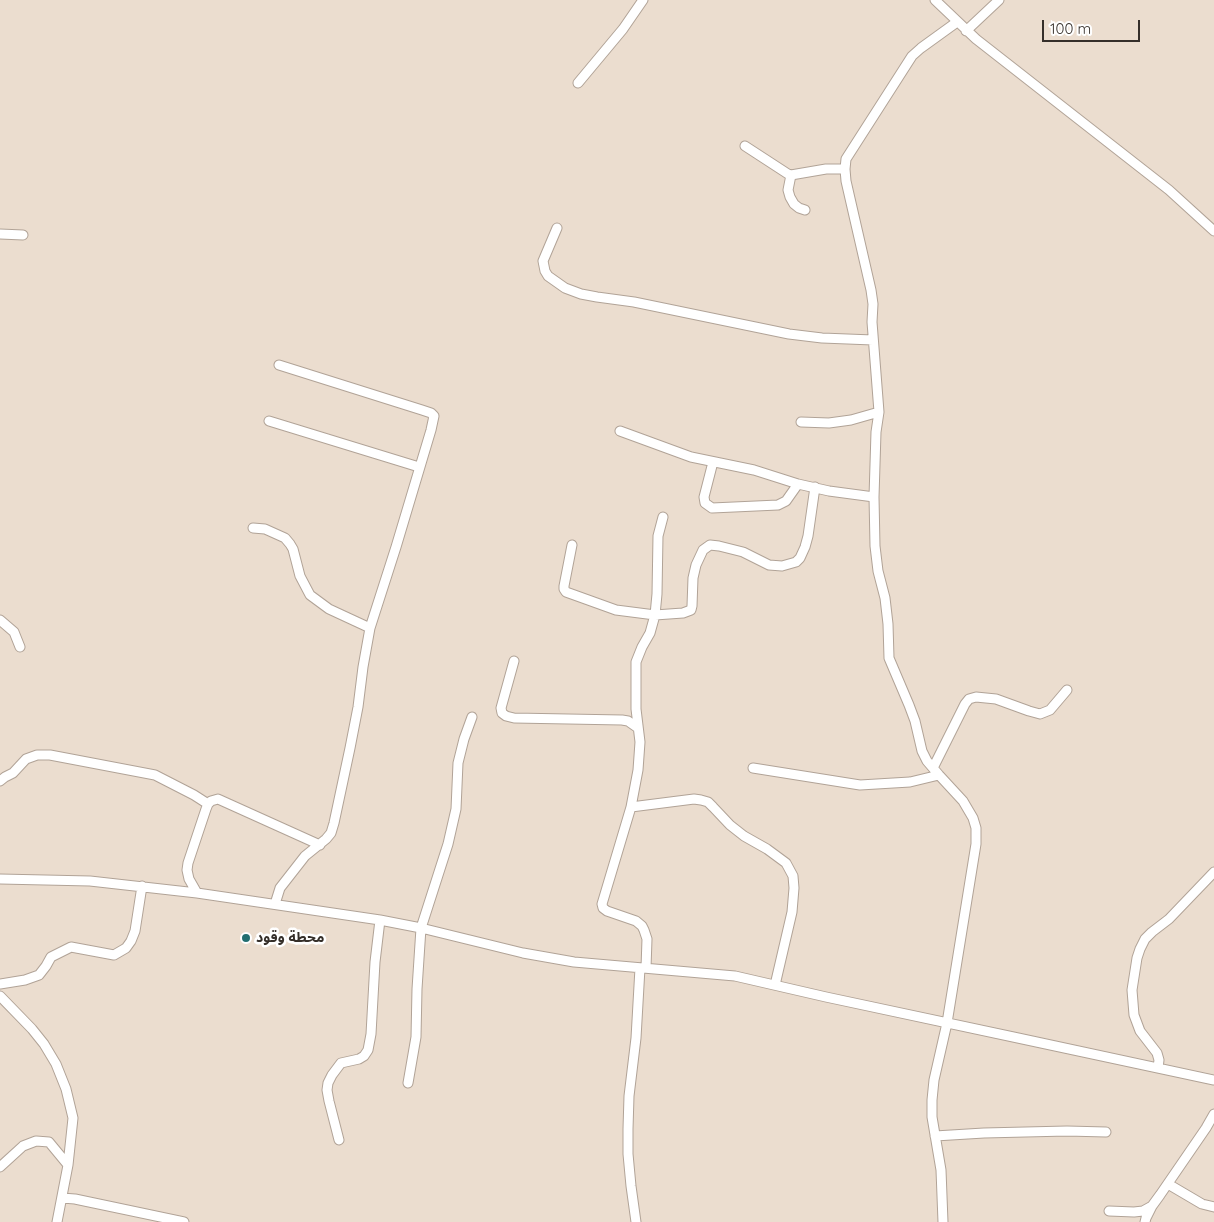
<!DOCTYPE html>
<html>
<head>
<meta charset="utf-8">
<style>
  body { margin:0 }
  #map { position:relative; width:1214px; height:1222px; overflow:hidden; background:#ebddcf; font-family:Quicksand,sans-serif }
  canvas { display:block }
  .scale { position:absolute; left:1042px; top:20px; width:98px; height:22px; box-sizing:border-box; border:2px solid #352f2a; border-top:0; padding-left:6px; font-size:15px; line-height:18px; white-space:nowrap; color:#352f2a; -webkit-text-stroke:4px #fff; paint-order:stroke }
</style>
</head>
<body>
<div id="map">
<canvas width="1214" height="1222"></canvas>
<div class="scale">100 m</div>
</div>
<script>
const ctx = document.querySelector('canvas').getContext('2d');
ctx.lineJoin = 'round';
const shape = rows => new Path2D(rows.map(r => 'M' + r).join(''));
function stroke(path, color, width, dash) { ctx.strokeStyle = color; ctx.lineWidth = width; ctx.lineCap = dash ? 'butt' : 'round'; ctx.setLineDash(dash || []); ctx.stroke(path); }
function label(font, color, halo, rows, align = 'center') {
  ctx.font = font + ' Quicksand,"Noto Sans Arabic",sans-serif'; ctx.lineWidth = 5; ctx.setLineDash([]); ctx.textBaseline = 'middle'; ctx.strokeStyle = halo; ctx.fillStyle = color; for (const [text, x, y, turn = 0] of rows) {
    ctx.save(); ctx.translate(x, y); ctx.rotate((+turn || 0) * Math.PI / 180); ctx.textAlign = isNaN(turn) ? turn : align; if (halo) ctx.strokeText(text, 0, 0); ctx.fillText(text, 0, 0); ctx.restore();
  }
}
const minor = shape([
  [935,0,976,39,1169,190,1214,231],
  [966,31,999,0],
  [578,83,623,29,643,0],
  [745,146,788,174,791,175,826,169,845,169],
  [791,175,788,190,790,197,794,204,799,208,805,210],
  [557,228,543,261,545,271,548,276,565,288,581,294,597,297,634,302,789,334,822,338,873,340],
  [0,234,23,235],
  [269,421,419,467],
  [801,422,829,423,851,420,879,412],
  [620,431,691,457,754,470,798,484,829,491,874,497],
  [713,462,704,497,705,503,712,508,778,505,786,501,798,484],
  [253,528,265,529,285,538,290,544,293,549,300,576,310,595,329,609,370,628],
  [572,545,564,586,564,589,566,592,616,610,655,615,683,613,691,610,692,606,693,578,696,565,703,550,710,545,719,546,743,552,769,565,782,566,796,562,800,558,805,547,808,536,815,487],
  [0,620,14,632,20,647],
  [514,661,501,708,502,713,506,716,514,718,622,720,628,721,638,728],
  [753,768,860,785,910,782,939,775],
  [933,768,965,704,969,699,976,697,996,699,1029,711,1040,714,1050,710,1067,690],
  [0,781,5,777,13,773,26,759,37,755,50,755,155,775,194,795,208,804],
  [631,807,694,799,701,800,708,802,713,807,730,825,744,836,767,849,786,863,793,876,794,888,792,912,775,985],
  [0,879,90,881,197,893,380,920,421,928,523,953,574,962,735,976,826,997,1018,1038,1214,1080],
  [197,893,189,879,187,870,188,863,206,809,208,804,211,801,218,799,320,845],
  [275,904,280,888,305,856,326,839,331,833,334,823,350,748,358,707,363,667,370,628,396,547,431,430,434,416,431,413,422,410,279,365],
  [646,968,647,939,644,930,642,926,636,921,607,911,603,908,602,904,631,807,638,770,640,742,636,709,636,662,642,647,650,633,655,615,657,594,658,536,663,517],
  [0,984,25,980,39,975,46,966,51,957,71,947,114,955,126,948,131,941,135,931,142,886],
  [0,996,32,1029,44,1044,56,1064,66,1089,73,1118,68,1165,57,1222],
  [1158,1068,1159,1060,1157,1053,1140,1031,1134,1015,1132,990,1137,958,1140,949,1145,939,1152,932,1169,919,1214,872],
  [408,1083,416,1037,417,989,421,928,448,844,456,809,458,763,464,739,472,717],
  [935,1136,984,1133,1067,1131,1106,1132],
  [339,1140,329,1101,327,1090,328,1083,332,1075,341,1063,359,1059,364,1056,368,1050,371,1034,375,962,380,920],
  [0,1167,23,1146,36,1141,49,1142,68,1165],
  [1168,1184,1202,1204,1214,1207],
  [62,1198,75,1199,184,1222],
  [1109,1211,1134,1212,1143,1211,1152,1206,1160,1195,1206,1128,1214,1114],
  [636,1222,631,1186,628,1154,628,1129,629,1096,636,1038,640,968],
  [943,1222,941,1170,932,1117,932,1100,934,1080,947,1023,976,844,976,828,973,818,963,801,939,775,927,761,922,751,915,721,909,705,889,658,888,624,885,598,878,571,875,546,874,497,876,432,879,412,872,322,873,304,871,290,846,181,845,169,846,159,912,56,921,48,957,22],
  [1145,1222,1146,1218,1152,1206]
]);
stroke(minor, '#b1a397', 11);
stroke(minor, '#fff', 9);
for (const [x, y, r, color] of [
  [246,938,5,"#226e70"]
]) { const dot = new Path2D(); dot.arc(x, y, r, 0, 2 * Math.PI); ctx.fillStyle = color; ctx.fill(dot); stroke(dot, '#fff', 2); }
label('bold 14px', '#352f2a', '#fff', [
  ["محطة وقود",256,938]
], 'left');
</script>
</body>
</html>
